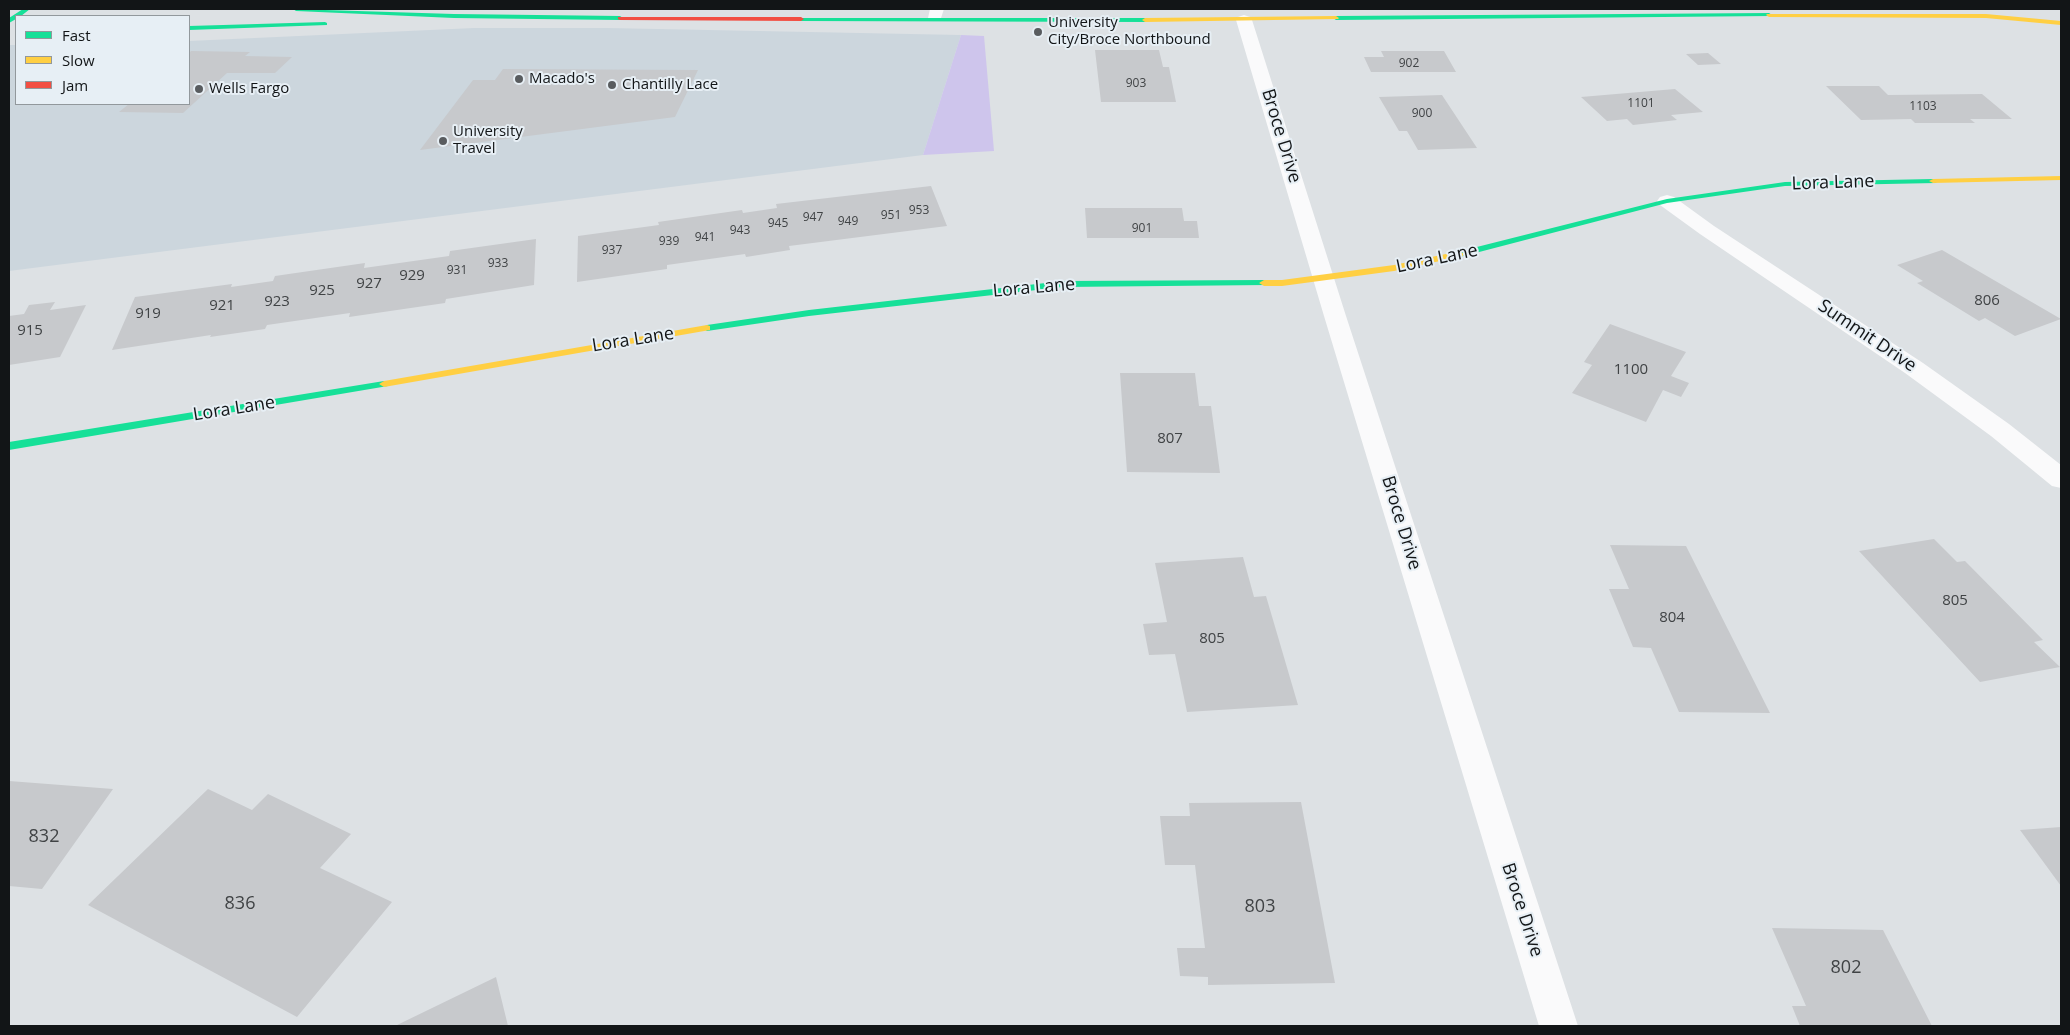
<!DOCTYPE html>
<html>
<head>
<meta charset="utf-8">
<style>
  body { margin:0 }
  #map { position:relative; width:2070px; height:1035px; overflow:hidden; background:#dde1e4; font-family:"Open Sans",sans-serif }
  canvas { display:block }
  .frame { position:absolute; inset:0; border:10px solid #121517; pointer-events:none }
  .legend { position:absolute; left:15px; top:15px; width:175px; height:90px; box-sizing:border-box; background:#e7eff5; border:1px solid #92989c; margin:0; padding:6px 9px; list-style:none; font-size:15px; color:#121517 }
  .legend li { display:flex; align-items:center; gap:10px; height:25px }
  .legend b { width:25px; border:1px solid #92989c }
</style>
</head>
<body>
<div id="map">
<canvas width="2070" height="1035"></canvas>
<div class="frame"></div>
<ul class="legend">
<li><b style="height:6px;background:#16e098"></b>Fast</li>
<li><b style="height:6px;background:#ffcf43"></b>Slow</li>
<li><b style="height:6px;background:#f24e42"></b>Jam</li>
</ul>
</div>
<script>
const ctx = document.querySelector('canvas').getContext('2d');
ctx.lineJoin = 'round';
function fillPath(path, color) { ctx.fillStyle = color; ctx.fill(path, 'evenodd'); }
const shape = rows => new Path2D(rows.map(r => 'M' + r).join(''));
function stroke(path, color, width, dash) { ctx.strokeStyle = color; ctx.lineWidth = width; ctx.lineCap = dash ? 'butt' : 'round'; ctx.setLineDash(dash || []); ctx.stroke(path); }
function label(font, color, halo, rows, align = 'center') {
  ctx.font = font + ' "Open Sans",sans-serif'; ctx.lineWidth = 4; ctx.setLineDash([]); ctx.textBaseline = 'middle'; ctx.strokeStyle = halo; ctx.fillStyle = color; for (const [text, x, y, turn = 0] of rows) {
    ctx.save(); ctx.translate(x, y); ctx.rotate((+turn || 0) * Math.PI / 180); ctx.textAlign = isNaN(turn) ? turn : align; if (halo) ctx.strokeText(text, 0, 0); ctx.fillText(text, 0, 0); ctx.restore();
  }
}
fillPath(shape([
  [474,28,607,28,961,35,923,155,9,271,9,45,16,45,16,104,189,104,189,41]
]), '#ccd6dd');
fillPath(shape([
  [961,35,984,36,994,151,923,155]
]), '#cec5ec');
fillPath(shape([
  [1095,50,1159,50,1163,67,1169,67,1176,102,1101,102],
  [191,51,250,52,245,56,292,57,275,73,227,73,183,113,119,112,129,104,189,104,189,53],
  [1381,51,1444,51,1456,72,1371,72,1364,57,1384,57],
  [1708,53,1721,64,1698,65,1686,54],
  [503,69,698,70,675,117,420,150,473,80,495,80],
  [1826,86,1879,86,1888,95,1982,94,2012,119,1970,119,1975,123,1915,123,1911,119,1861,120],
  [1675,89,1703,112,1671,115,1677,120,1633,125,1627,119,1607,121,1581,97],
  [1442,95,1477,148,1418,150,1407,131,1399,131,1379,97],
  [931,186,947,226,789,246,790,250,746,257,745,254,667,265,667,269,577,282,578,236,659,225,658,222,742,210,743,213,777,208,776,204],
  [1085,208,1182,208,1184,221,1197,221,1199,238,1087,238],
  [536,239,534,285,446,299,445,303,349,317,350,313,267,325,265,329,210,337,211,335,112,350,135,297,232,284,231,287,273,281,275,276,365,263,364,268,449,256,450,251],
  [1942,250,2061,319,2015,336,1985,318,1979,321,1917,283,1923,281,1897,265],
  [55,302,50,310,86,305,60,357,9,365,9,316,24,314,29,305],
  [1610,324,1686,352,1671,376,1689,383,1681,397,1663,390,1646,422,1572,393,1592,365,1584,362],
  [1120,373,1195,373,1199,406,1211,406,1220,473,1127,472],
  [1934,539,1957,562,1965,561,2043,640,2034,642,2060,667,1980,682,1859,551],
  [1610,545,1686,546,1770,713,1679,712,1651,648,1633,647,1609,589,1629,589],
  [1243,557,1254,597,1266,596,1298,705,1187,712,1175,654,1149,655,1143,624,1167,622,1155,563],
  [9,781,113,789,42,889,9,886],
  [208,789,252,810,268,794,351,834,320,868,392,902,297,1017,88,905],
  [1301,802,1335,983,1208,985,1208,977,1180,976,1177,948,1205,948,1195,865,1165,865,1160,816,1190,816,1189,803],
  [2061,827,2061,886,2020,830],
  [1772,928,1883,930,1932,1026,1800,1026,1792,1006,1806,1006],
  [496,977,508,1026,395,1026]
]), '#c7c9cc');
fillPath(shape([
  [930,9,944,9,940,21,930,21,928,18,930,9]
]), '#fafafb');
fillPath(shape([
  [1244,15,1250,17,1252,20,1346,316,1578,1026,1539,1026,1324,316,1236,20,1238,17,1244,15],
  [1667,195,1674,197,1714,226,1923,363,2009,424,2061,465,2061,488,2052,486,1991,436,1905,373,1700,234,1660,205,1657,201,1660,197,1667,195]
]), '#fafafb');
fillPath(shape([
  [23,9,30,9,21,16,16,16,16,19,9,23,9,18,23,9],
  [293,9,454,14,620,16,623,18,620,20,454,18,296,11,293,9],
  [1769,13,1772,15,1771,16,1336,20,1333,18,1336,16,1769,13],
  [799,18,1145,18,1148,20,1145,22,801,21,798,19,799,18],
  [325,22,327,23,327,25,189,30,189,26,325,22],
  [1933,179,1937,181,1936,183,1785,186,1667,203,1460,257,1456,254,1457,252,1667,199,1785,182,1933,179],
  [1264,280,1267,281,1267,285,1063,287,809,316,707,331,702,328,707,325,809,310,1063,281,1264,280],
  [384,381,389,384,388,386,9,450,9,442,384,381]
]), '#16e098');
fillPath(shape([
  [1767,14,1986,14,2061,21,2061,25,1986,18,1769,17,1766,15,1767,14],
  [1336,16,1339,18,1338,19,1145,22,1142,20,1145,18,1336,16],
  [2061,176,2061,180,1933,183,1929,181,1933,179,2061,176],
  [1460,251,1464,254,1463,256,1394,271,1282,286,1264,286,1259,283,1264,280,1282,280,1394,265,1460,251],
  [707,325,710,326,710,330,384,387,379,384,384,381,707,325]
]), '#ffcf43');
fillPath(shape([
  [618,17,801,17,804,19,801,21,620,20,618,19,618,17]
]), '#f24e42');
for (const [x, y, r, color] of [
  [1038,32,5,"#595c5f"],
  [519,79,5,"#595c5f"],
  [612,85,5,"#595c5f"],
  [199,89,5,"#595c5f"],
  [443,141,5,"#595c5f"]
]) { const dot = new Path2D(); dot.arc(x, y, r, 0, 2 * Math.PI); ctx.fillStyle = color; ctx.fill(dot); stroke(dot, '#e7eff5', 2); }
label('12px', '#404345', null, [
  ["902",1409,64],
  ["903",1136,84],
  ["1101",1641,104],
  ["1103",1923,107],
  ["900",1422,114],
  ["953",919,211],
  ["951",891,216],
  ["947",813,218],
  ["949",848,222],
  ["945",778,224],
  ["901",1142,229],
  ["943",740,231],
  ["941",705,238],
  ["939",669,242],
  ["937",612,251],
  ["933",498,264],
  ["931",457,271]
]);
label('15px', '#121517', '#e7eff5', [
  ["University",1048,23],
  ["City/Broce Northbound",1048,40],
  ["Macado's",529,79],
  ["Chantilly Lace",622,85],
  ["Wells Fargo",209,89],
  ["University",453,132],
  ["Travel",453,149]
], 'left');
label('15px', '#404345', null, [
  ["929",412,276],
  ["927",369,284],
  ["925",322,291],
  ["806",1987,301],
  ["923",277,302],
  ["921",222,306],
  ["919",148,314],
  ["915",30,331],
  ["1100",1631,370],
  ["807",1170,439],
  ["805",1955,601],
  ["804",1672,618],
  ["805",1212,639]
]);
label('18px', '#121517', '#e7eff5', [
  ["Broce Drive",1281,136,73],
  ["Lora Lane",1833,183,-2],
  ["Lora Lane",1437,259,-12],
  ["Lora Lane",1034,288,-5],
  ["Summit Drive",1867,336,34],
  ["Lora Lane",633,340,-9],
  ["Lora Lane",234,409,-9],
  ["Broce Drive",1401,523,73],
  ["Broce Drive",1522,910,72]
]);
label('18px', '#404345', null, [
  ["832",44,837],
  ["836",240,904],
  ["803",1260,907],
  ["802",1846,968]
]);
</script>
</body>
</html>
